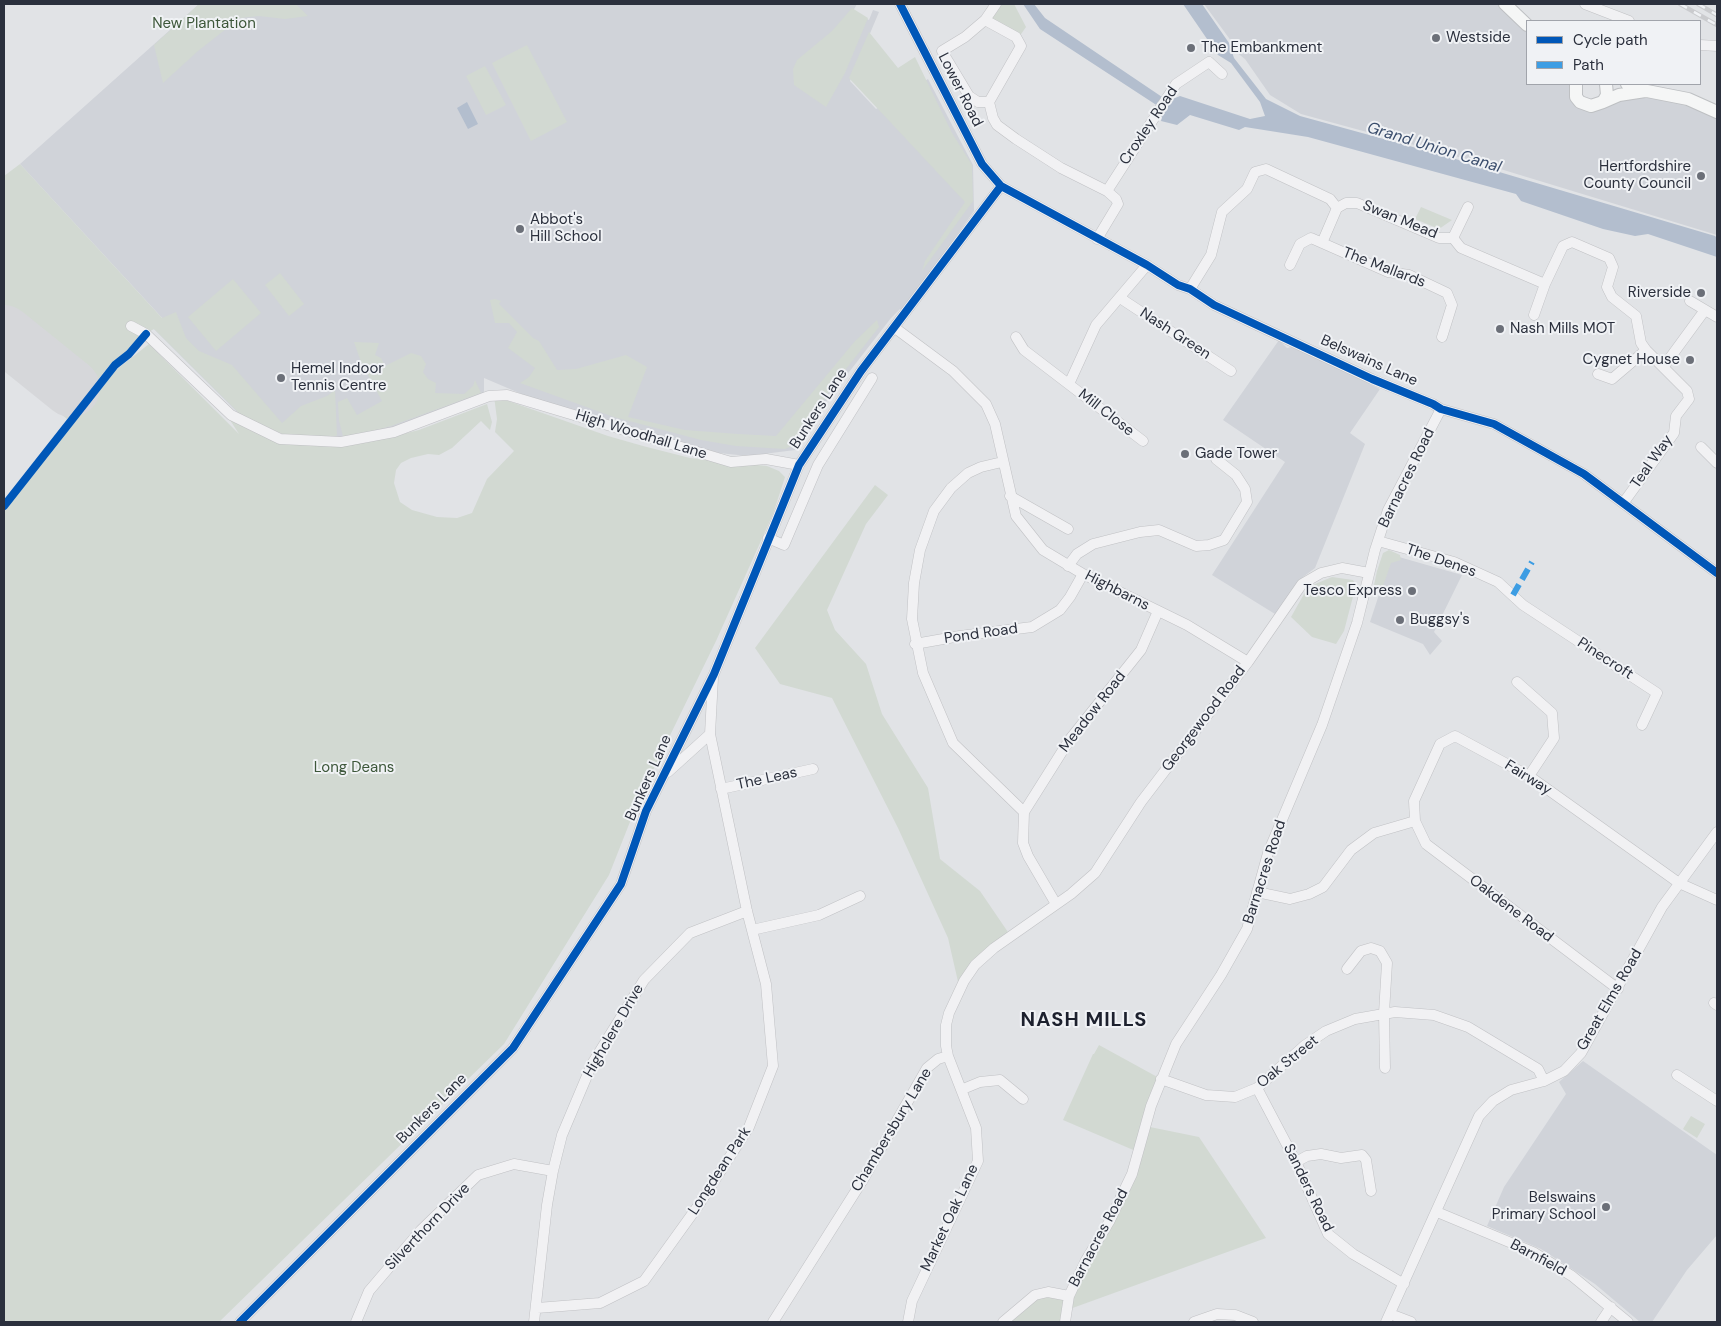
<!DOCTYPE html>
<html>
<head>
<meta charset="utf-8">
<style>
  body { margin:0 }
  #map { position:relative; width:1721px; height:1326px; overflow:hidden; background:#e1e3e6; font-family:"DM Sans",sans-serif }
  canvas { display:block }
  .frame { position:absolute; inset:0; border:5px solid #2b303d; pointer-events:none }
  .legend { position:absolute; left:1526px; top:20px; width:175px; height:65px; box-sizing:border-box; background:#f0f2f5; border:1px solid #a1a4ab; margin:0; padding:6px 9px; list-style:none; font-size:15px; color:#2b303d }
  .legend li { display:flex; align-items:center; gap:10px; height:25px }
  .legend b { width:25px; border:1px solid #a1a4ab }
</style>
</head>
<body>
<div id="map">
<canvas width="1721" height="1326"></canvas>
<div class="frame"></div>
<ul class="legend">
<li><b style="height:6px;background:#0057b8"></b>Cycle path</li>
<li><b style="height:6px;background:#3d9de3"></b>Path</li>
</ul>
</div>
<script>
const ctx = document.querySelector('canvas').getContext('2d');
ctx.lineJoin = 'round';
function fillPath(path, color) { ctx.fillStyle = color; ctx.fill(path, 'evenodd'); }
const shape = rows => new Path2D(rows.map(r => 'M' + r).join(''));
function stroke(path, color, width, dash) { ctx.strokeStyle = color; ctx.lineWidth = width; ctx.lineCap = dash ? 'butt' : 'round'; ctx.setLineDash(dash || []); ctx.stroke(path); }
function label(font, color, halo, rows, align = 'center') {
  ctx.font = font + ' "DM Sans",sans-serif'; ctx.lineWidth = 4; ctx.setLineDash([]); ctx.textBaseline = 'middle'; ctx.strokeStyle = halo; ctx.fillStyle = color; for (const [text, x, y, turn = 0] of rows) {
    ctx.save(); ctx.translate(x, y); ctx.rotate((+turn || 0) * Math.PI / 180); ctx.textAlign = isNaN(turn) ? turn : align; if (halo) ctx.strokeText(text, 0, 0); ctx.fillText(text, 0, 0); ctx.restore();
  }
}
fillPath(shape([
  [199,4,857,4,853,11,869,20,873,10,879,12,850,81,876,109,928,79,973,165,974,211,903,311,900,309,891,318,825,403,800,446,795,450,748,456,709,452,531,398,484,378,484,395,392,429,349,440,242,417,154,329,164,320,20,164],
  [1204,4,1505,4,1527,25,1527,84,1580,84,1580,101,1647,91,1717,112,1717,235,1484,164,1301,114,1270,95,1245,59,1236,52,1237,49],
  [1279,340,1287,348,1295,346,1380,389,1350,433,1365,444,1315,568,1303,577,1275,614,1212,575,1285,462,1223,420],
  [1392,555,1462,575,1434,632,1442,641,1430,655,1423,644,1370,622],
  [1583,1061,1717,1155,1717,1235,1687,1270,1652,1322,1640,1322,1595,1284,1541,1249,1487,1226,1504,1187,1566,1094,1559,1082]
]), '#d0d3d9');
fillPath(shape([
  [199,4,296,4,308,16,285,19,259,16,240,18,198,51,163,83,154,45],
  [1002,4,1014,4,1026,27,1019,37,993,20,993,17],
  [852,8,868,18,845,73,826,107,794,85,793,69,797,60,832,31],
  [869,32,898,68,915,57,952,133,972,165,973,201,922,271,925,261,965,202,849,78],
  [527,45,567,122,531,141,492,63],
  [485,66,506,105,486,115,466,76],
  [20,164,162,318,176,312,186,338,199,351,232,365,282,423,301,406,327,396,335,390,337,435,335,437,284,435,241,415,154,329,147,333,108,367,67,419,4,368,4,176],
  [1421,207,1452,220,1439,229,1415,219],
  [280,273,304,304,289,316,265,285],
  [233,279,261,313,216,351,188,317],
  [495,299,501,301,499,304,533,338,539,341,557,370,576,369,626,355,647,367,628,417,685,430,738,434,776,436,855,341,877,320,879,327,831,388,799,443,785,449,736,446,701,440,614,417,520,383,529,377,535,368,508,348,517,332,509,323,495,323,490,300],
  [354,342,379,343,375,355,381,358,385,366,411,353,421,356,426,364,423,372,428,379,436,383,435,393,464,394,473,386,475,380,481,393,391,426,350,437,343,436,339,421,338,402,347,398,357,415,382,401,361,362],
  [149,344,239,434,230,420,234,418,255,431,343,445,369,442,419,430,487,404,492,422,490,430,481,421,452,448,439,455,428,454,411,458,401,463,396,470,394,483,400,502,412,510,437,517,457,518,472,513,487,479,514,451,495,432,497,419,494,396,608,436,643,446,690,458,767,466,779,471,785,477,773,514,716,641,639,799,609,875,504,1044,219,1322,4,1322,4,508,116,370],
  [875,485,888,495,866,524,827,610,835,630,866,664,882,714,928,788,940,859,980,891,1012,938,959,986,948,938,898,828,832,698,780,684,755,648],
  [1389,550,1400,555,1401,560,1391,563,1381,592,1373,590,1377,571,1383,553],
  [1332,577,1353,580,1356,585,1344,631,1336,644,1312,637,1291,617,1308,587],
  [1099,1045,1161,1079,1145,1126,1199,1137,1266,1238,1067,1310,1065,1322,1003,1322,1035,1295,1069,1296,1138,1152,1063,1120,1093,1054,1094,1054],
  [1691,1116,1705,1124,1697,1138,1683,1129]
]), '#d2d9d2');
fillPath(shape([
  [1023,4,1034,4,1045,18,1168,101,1180,96,1250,119,1265,116,1260,102,1231,63,1218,55,1183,4,1202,4,1229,43,1234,58,1266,99,1300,116,1442,155,1715,236,1717,238,1717,257,1648,234,1635,236,1603,229,1521,201,1516,194,1308,137,1245,127,1239,130,1190,115,1177,125,1161,121,1164,110,1040,29],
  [467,102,478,124,468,129,457,108]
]), '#b3bece');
stroke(shape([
  [4,334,71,388]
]), '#d6d7da', 58);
const minor = shape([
  [900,4,982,164,1001,186,1147,265,1178,285,1190,289,1214,305,1372,379,1433,404,1441,409,1494,424,1584,474,1717,573],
  [1585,4,1629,21],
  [985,20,1016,37,1021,46,989,102,993,118,997,125,1016,139,1061,168,1107,191,1116,199,1118,204,1097,239],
  [1700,45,1717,46],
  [989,102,978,102,969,96,942,51,965,37,985,20,996,4],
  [1107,191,1176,84,1209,62,1222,74],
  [1453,238,1468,207],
  [1322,243,1337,208,1346,203,1357,203,1439,238,1453,238,1461,248,1545,284],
  [1290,265,1300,244,1311,238,1388,272,1409,275,1447,293,1452,305,1442,337],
  [1190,289,1211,255,1222,212,1247,189,1255,172,1266,169,1330,199,1337,208],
  [1120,298,1231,371],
  [1690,301,1717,317],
  [1534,315,1545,284,1563,246,1572,242,1609,258,1613,267,1607,287,1612,297,1636,316,1641,343,1646,350,1687,391,1689,399,1676,416,1674,433,1624,502],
  [131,326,146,334,231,415,280,439,341,442,394,432,489,396,507,395,731,462,766,459,799,465],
  [895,328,953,371,986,404,995,424,1016,516,1043,550,1083,574,1187,625,1248,662],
  [1016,337,1024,350,1143,441],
  [1664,366,1705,310],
  [1598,374,1612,379,1646,350],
  [1069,384,1096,325,1147,265],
  [1701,447,1717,463],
  [1002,462,981,467,968,473,951,488,934,511,920,550,914,583,912,619,923,673,953,743,1024,812,1023,843,1028,856,1056,904],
  [1010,496,1068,529],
  [768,538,784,545,818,465,872,378],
  [1378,541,1454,562,1498,582,1523,605,1657,693,1642,725],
  [1068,566,1077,554,1093,544,1140,532,1159,530,1196,546,1209,545,1224,540,1247,502,1245,489,1236,475,1216,459],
  [915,644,960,636,1032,627,1060,610,1070,597,1083,574],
  [1517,682,1552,713,1554,738,1529,776],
  [668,772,710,734],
  [721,789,813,769],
  [1024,812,1070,739,1141,650,1158,611],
  [1257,892,1290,899,1309,894,1323,887,1351,850,1374,833,1415,821],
  [752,930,819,915,860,896],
  [1347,969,1361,951,1371,948,1380,951,1387,963,1384,1013,1385,1068],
  [1618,989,1426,844,1415,821,1414,801,1440,744,1455,736,1529,776,1679,883,1717,900],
  [1714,1003,1717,1005],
  [1677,1075,1717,1101],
  [1161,1079,1206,1095,1235,1097,1257,1088,1304,1046,1326,1031,1355,1019,1395,1012,1434,1015,1468,1027,1538,1069,1544,1081],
  [1257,1088,1296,1162,1328,1234,1353,1254,1404,1284],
  [963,1089,980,1082,1000,1080,1023,1099],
  [1296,1162,1307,1156,1321,1154,1341,1158,1362,1155,1366,1160,1371,1191],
  [1437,1212,1533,1252,1572,1276,1628,1322],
  [537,1308,600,1303,644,1281,698,1206,749,1127,773,1066,766,984,747,911,710,734,713,678],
  [1390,1314,1411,1322],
  [240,1322,513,1048,621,884,646,811,714,674,799,465,861,371,1001,186],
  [356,1322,369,1291,421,1230,478,1175,514,1164,553,1171],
  [534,1322,547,1205,553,1171,562,1135,592,1064,644,980,690,933,747,911],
  [773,1322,864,1178,927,1068,938,1059,948,1056],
  [908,1322,912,1301,978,1161,976,1128,948,1056,946,1046,946,1025,949,1013,964,981,975,965,994,948,1071,894,1095,873,1141,802,1248,662,1302,584,1321,573,1342,568,1369,573],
  [1003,1322,1035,1295,1048,1292,1069,1296],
  [1065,1322,1069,1296,1086,1260,1109,1222,1132,1174,1151,1106,1176,1044,1221,975,1247,929,1268,853,1322,725,1357,623,1375,550,1388,510,1441,409],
  [1194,1322,1217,1314,1235,1315,1253,1322],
  [1386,1322,1479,1116,1493,1101,1511,1090,1544,1081,1564,1071,1581,1053,1662,907,1717,832],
  [1601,1322,1611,1307]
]);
const major = shape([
  [1505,4,1527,25],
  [1576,84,1576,97,1580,102,1591,106,1603,102,1607,95,1606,84],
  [1627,84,1647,91,1688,99,1717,112],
  [1603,102,1619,95,1645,91]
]);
stroke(minor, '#c0c1c4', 11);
stroke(major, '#bec0c3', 14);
stroke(minor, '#f1f1f3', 10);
stroke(major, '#f5f6f6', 12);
const rail = shape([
  [1680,4,1717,25],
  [1698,4,1717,15]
]);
stroke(rail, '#cacbce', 4.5);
stroke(rail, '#f0f2f5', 2.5, [8]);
stroke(shape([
  [1513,595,1532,562]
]), '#3d9de3', 6, [12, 6]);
stroke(shape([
  [900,4,982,164,1001,186,1147,265,1178,285,1190,289,1214,305,1372,379,1433,404,1441,409,1494,424,1584,474,1717,573],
  [4,506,115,365,129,354,146,334],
  [240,1322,513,1048,621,884,646,811,714,674,799,465,861,371,1001,186]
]), '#0057b8', 8);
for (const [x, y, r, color] of [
  [1436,38,5,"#6b6f78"],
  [1191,48,5,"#6b6f78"],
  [1701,176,5,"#6b6f78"],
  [520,229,5,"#6b6f78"],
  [1701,293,5,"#6b6f78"],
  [1500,329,5,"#6b6f78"],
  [1690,360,5,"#6b6f78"],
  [281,378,5,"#6b6f78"],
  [1185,454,5,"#6b6f78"],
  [1412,591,5,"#6b6f78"],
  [1400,620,5,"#6b6f78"],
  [1606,1207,5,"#6b6f78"]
]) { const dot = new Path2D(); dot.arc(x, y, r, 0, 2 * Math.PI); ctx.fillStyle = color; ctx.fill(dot); stroke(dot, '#f0f2f5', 2); }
label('15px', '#3d573a', '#f0f2f5', [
  ["New Plantation",204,24],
  ["Long Deans",354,768]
]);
label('15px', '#2b303d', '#f0f2f5', [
  ["Westside",1446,38],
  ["The Embankment",1201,48],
  ["Hertfordshire",1691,167,"right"],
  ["County Council",1691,184,"right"],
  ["Abbot's",530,220],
  ["Hill School",530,237],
  ["Riverside",1691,293,"right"],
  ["Nash Mills MOT",1510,329],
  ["Cygnet House",1680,360,"right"],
  ["Hemel Indoor",291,369],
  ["Tennis Centre",291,386],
  ["Gade Tower",1195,454],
  ["Tesco Express",1402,591,"right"],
  ["Buggsy's",1410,620],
  ["Belswains",1596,1198,"right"],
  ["Primary School",1596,1215,"right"]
], 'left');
label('15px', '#2b303d', '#f0f2f5', [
  ["Lower Road",960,90,63],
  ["Croxley Road",1149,126,-56],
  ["Swan Mead",1400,220,22],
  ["The Mallards",1384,268,21],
  ["Nash Green",1175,334,33],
  ["Belswains Lane",1369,361,24],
  ["Bunkers Lane",819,409,-57],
  ["Mill Close",1106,413,38],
  ["High Woodhall Lane",641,435,17],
  ["Teal Way",1652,462,-55],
  ["Barnacres Road",1407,478,-64],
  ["The Denes",1441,561,19],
  ["Highbarns",1117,591,27],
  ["Pond Road",981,634,-8],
  ["Pinecroft",1605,659,33],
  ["Meadow Road",1093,712,-52],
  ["Georgewood Road",1204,719,-53],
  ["Bunkers Lane",649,778,-66],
  ["Fairway",1528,778,32],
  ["The Leas",767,779,-12],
  ["Barnacres Road",1265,872,-72],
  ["Oakdene Road",1511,909,37],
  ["Great Elms Road",1610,1000,-60],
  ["Highclere Drive",614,1031,-60],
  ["Oak Street",1288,1062,-39],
  ["Bunkers Lane",432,1109,-45],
  ["Chambersbury Lane",892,1130,-59],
  ["Longdean Park",720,1171,-57],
  ["Sanders Road",1308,1188,64],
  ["Market Oak Lane",950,1218,-65],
  ["Silverthorn Drive",428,1227,-46],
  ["Barnacres Road",1099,1238,-62],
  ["Barnfield",1538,1258,28]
]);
label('italic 16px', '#3a4d6c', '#f0f2f5', [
  ["Grand Union Canal",1434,148,17]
]);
ctx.letterSpacing = '1px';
label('bold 20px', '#1d212e', '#f0f2f5', [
  ["NASH MILLS",1084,1021]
]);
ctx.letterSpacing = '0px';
</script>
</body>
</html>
